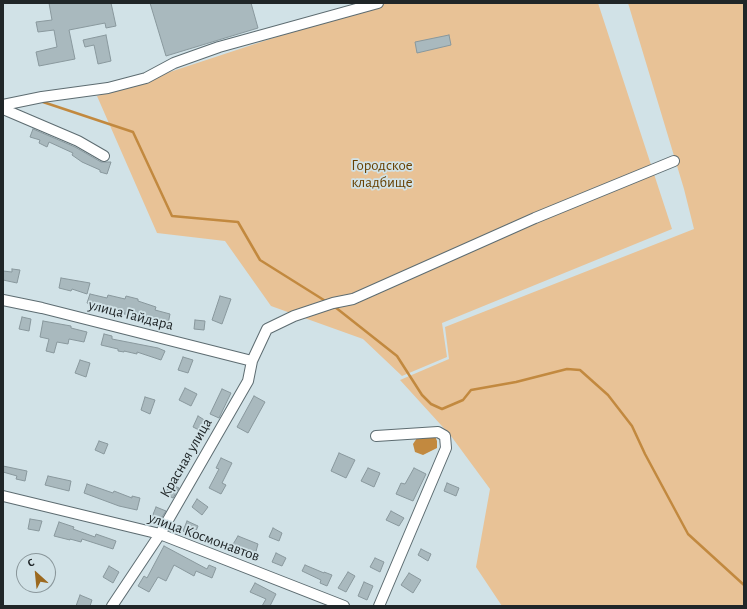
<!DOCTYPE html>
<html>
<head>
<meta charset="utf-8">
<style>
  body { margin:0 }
  #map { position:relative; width:747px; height:609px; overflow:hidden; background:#d1e2e7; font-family:"Alegreya Sans",sans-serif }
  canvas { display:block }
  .frame { position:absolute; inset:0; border:4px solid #202628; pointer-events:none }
  .north { position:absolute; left:16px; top:553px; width:40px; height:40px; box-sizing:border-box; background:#d1e2e7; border:1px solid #8a979b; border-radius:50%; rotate:333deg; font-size:11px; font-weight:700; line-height:16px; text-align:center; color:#202628 }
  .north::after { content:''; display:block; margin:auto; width:14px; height:18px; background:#9c691f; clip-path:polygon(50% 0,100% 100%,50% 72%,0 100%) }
</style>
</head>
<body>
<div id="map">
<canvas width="747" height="609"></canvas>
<div class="frame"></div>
<div class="north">С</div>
</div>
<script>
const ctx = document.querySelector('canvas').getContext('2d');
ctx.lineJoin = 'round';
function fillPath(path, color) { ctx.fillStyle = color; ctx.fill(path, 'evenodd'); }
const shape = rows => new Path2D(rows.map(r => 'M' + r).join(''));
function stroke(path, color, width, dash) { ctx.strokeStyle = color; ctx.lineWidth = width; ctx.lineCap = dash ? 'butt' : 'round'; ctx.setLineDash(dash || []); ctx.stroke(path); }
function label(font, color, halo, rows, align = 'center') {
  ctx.font = font + ' "Alegreya Sans",sans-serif'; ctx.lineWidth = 3.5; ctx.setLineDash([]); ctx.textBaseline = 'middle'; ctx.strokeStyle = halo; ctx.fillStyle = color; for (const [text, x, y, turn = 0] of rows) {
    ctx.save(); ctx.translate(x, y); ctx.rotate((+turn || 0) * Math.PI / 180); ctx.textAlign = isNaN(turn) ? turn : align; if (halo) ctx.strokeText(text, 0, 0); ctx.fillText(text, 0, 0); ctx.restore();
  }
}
fillPath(shape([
  [356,3,598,3,672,229,442,323,447,357,402,376,363,339,271,306,225,241,157,233,97,96,358,10],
  [628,3,744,3,744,606,502,606,476,567,490,489,451,436,400,380,449,359,445,327,694,229,684,189]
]), '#e8c296');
fillPath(shape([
  [435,436,437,441,437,448,423,455,415,452,413,444,417,438]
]), '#c2893f');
stroke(shape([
  [43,102,133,132,172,216,238,222,260,260,327,302],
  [335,307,397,356,422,395,431,404,442,409,463,400,471,390,516,382,567,369,580,370,608,395,632,426,645,454,688,534,744,585]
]), '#c2893f', 2.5);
const building = shape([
  [49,3,111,3,116,26,106,28,105,23,69,30,75,59,39,66,36,52,57,47,54,30,38,32,36,22,52,20,49,3],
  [150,3,251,3,258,28,166,56,150,3],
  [106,35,111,61,98,64,94,45,85,47,83,40,106,35],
  [449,35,451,45,417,53,415,42,449,35],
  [33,129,75,147,101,162,111,162,107,174,100,172,100,170,82,162,72,155,73,153,49,142,47,147,39,143,40,140,30,137,33,129],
  [12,269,20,270,17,283,3,280,3,271,12,272,12,269],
  [61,278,90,283,87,294,72,289,71,291,59,288,61,278],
  [90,294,107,298,108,295,125,299,126,296,138,299,138,301,156,307,155,310,170,314,168,324,151,321,130,314,130,315,124,314,124,312,87,303,90,294],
  [220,296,231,299,222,324,212,320,220,296],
  [22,317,31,319,29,331,19,329,22,317],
  [195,320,205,321,204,330,194,329,195,320],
  [43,321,71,326,71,328,87,332,84,342,69,339,68,344,57,342,54,353,46,351,49,339,40,337,43,321],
  [104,334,112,336,112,339,158,348,165,351,161,360,137,352,137,354,124,351,124,352,118,351,118,349,101,345,104,334],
  [183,357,193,360,188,373,178,370,183,357],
  [80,360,90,363,86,377,75,373,80,360],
  [185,388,197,394,191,406,179,400,185,388],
  [222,389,231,393,219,418,210,414,222,389],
  [254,396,265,402,248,433,237,427,254,396],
  [145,397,155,400,150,414,141,410,145,397],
  [198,416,206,421,201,431,193,427,198,416],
  [99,441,108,444,104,454,95,450,99,441],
  [339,453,355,460,346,478,331,471,339,453],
  [221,458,232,463,222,483,226,485,221,494,209,488,219,469,216,468,221,458],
  [3,466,27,471,25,481,16,479,17,476,3,472,3,466],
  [368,468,380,473,374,487,361,481,368,468],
  [414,468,426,474,413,501,396,494,401,483,405,484,414,468],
  [48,476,71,481,69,491,45,485,48,476],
  [447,483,459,488,456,496,444,491,447,483],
  [87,484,113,493,114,491,132,498,132,496,140,498,137,510,119,506,84,493,87,484],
  [170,484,179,488,173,498,165,494,170,484],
  [197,499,208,507,202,515,192,507,197,499],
  [156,507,166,511,160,520,152,517,156,507],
  [391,511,404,518,399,526,386,520,391,511],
  [30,519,42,521,39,531,28,529,30,519],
  [187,521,198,526,194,536,183,531,187,521],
  [59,522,74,527,73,529,95,537,96,534,116,541,113,549,82,539,81,542,70,539,70,540,54,536,59,522],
  [273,528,282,533,279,541,269,537,273,528],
  [238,536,258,544,255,555,232,546,238,536],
  [164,546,207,569,209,565,216,568,212,578,196,571,194,576,174,565,166,581,158,577,149,592,138,586,144,576,147,578,164,546],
  [421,549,431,554,428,561,418,555,421,549],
  [276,553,286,558,282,566,272,562,276,553],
  [375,558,384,562,380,572,370,567,375,558],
  [305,565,324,573,324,572,332,575,327,586,320,583,321,580,302,571,305,565],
  [109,566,119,572,113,583,103,577,109,566],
  [348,572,355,576,346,592,338,588,348,572],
  [409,573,421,580,413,593,401,585,409,573],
  [364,582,373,586,367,600,358,596,364,582],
  [255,583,276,594,270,606,262,606,266,599,250,592,255,583],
  [80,595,92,600,90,606,76,606,80,595]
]);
fillPath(building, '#a9b9be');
stroke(building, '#89989d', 1);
const minor = shape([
  [3,105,42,97,108,88,146,78,174,63,219,47,378,3],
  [3,109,78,141,104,156],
  [3,300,42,308,252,361],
  [376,436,438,432,445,436,446,448,379,606],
  [3,496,160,534,344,606],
  [112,606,160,534,248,381,252,361,267,329,294,316,333,303,353,299,535,218,674,161]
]);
stroke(minor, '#5d6c71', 12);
stroke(minor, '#fff', 10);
label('15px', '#674103', '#d1e2e7', [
  ["Городское",382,165],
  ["кладбище",382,182]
]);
label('15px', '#202628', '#d1e2e7', [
  ["улица Гайдара",131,315,14],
  ["Красная улица",186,458,-60],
  ["улица Космонавтов",204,537,20]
]);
</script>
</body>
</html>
